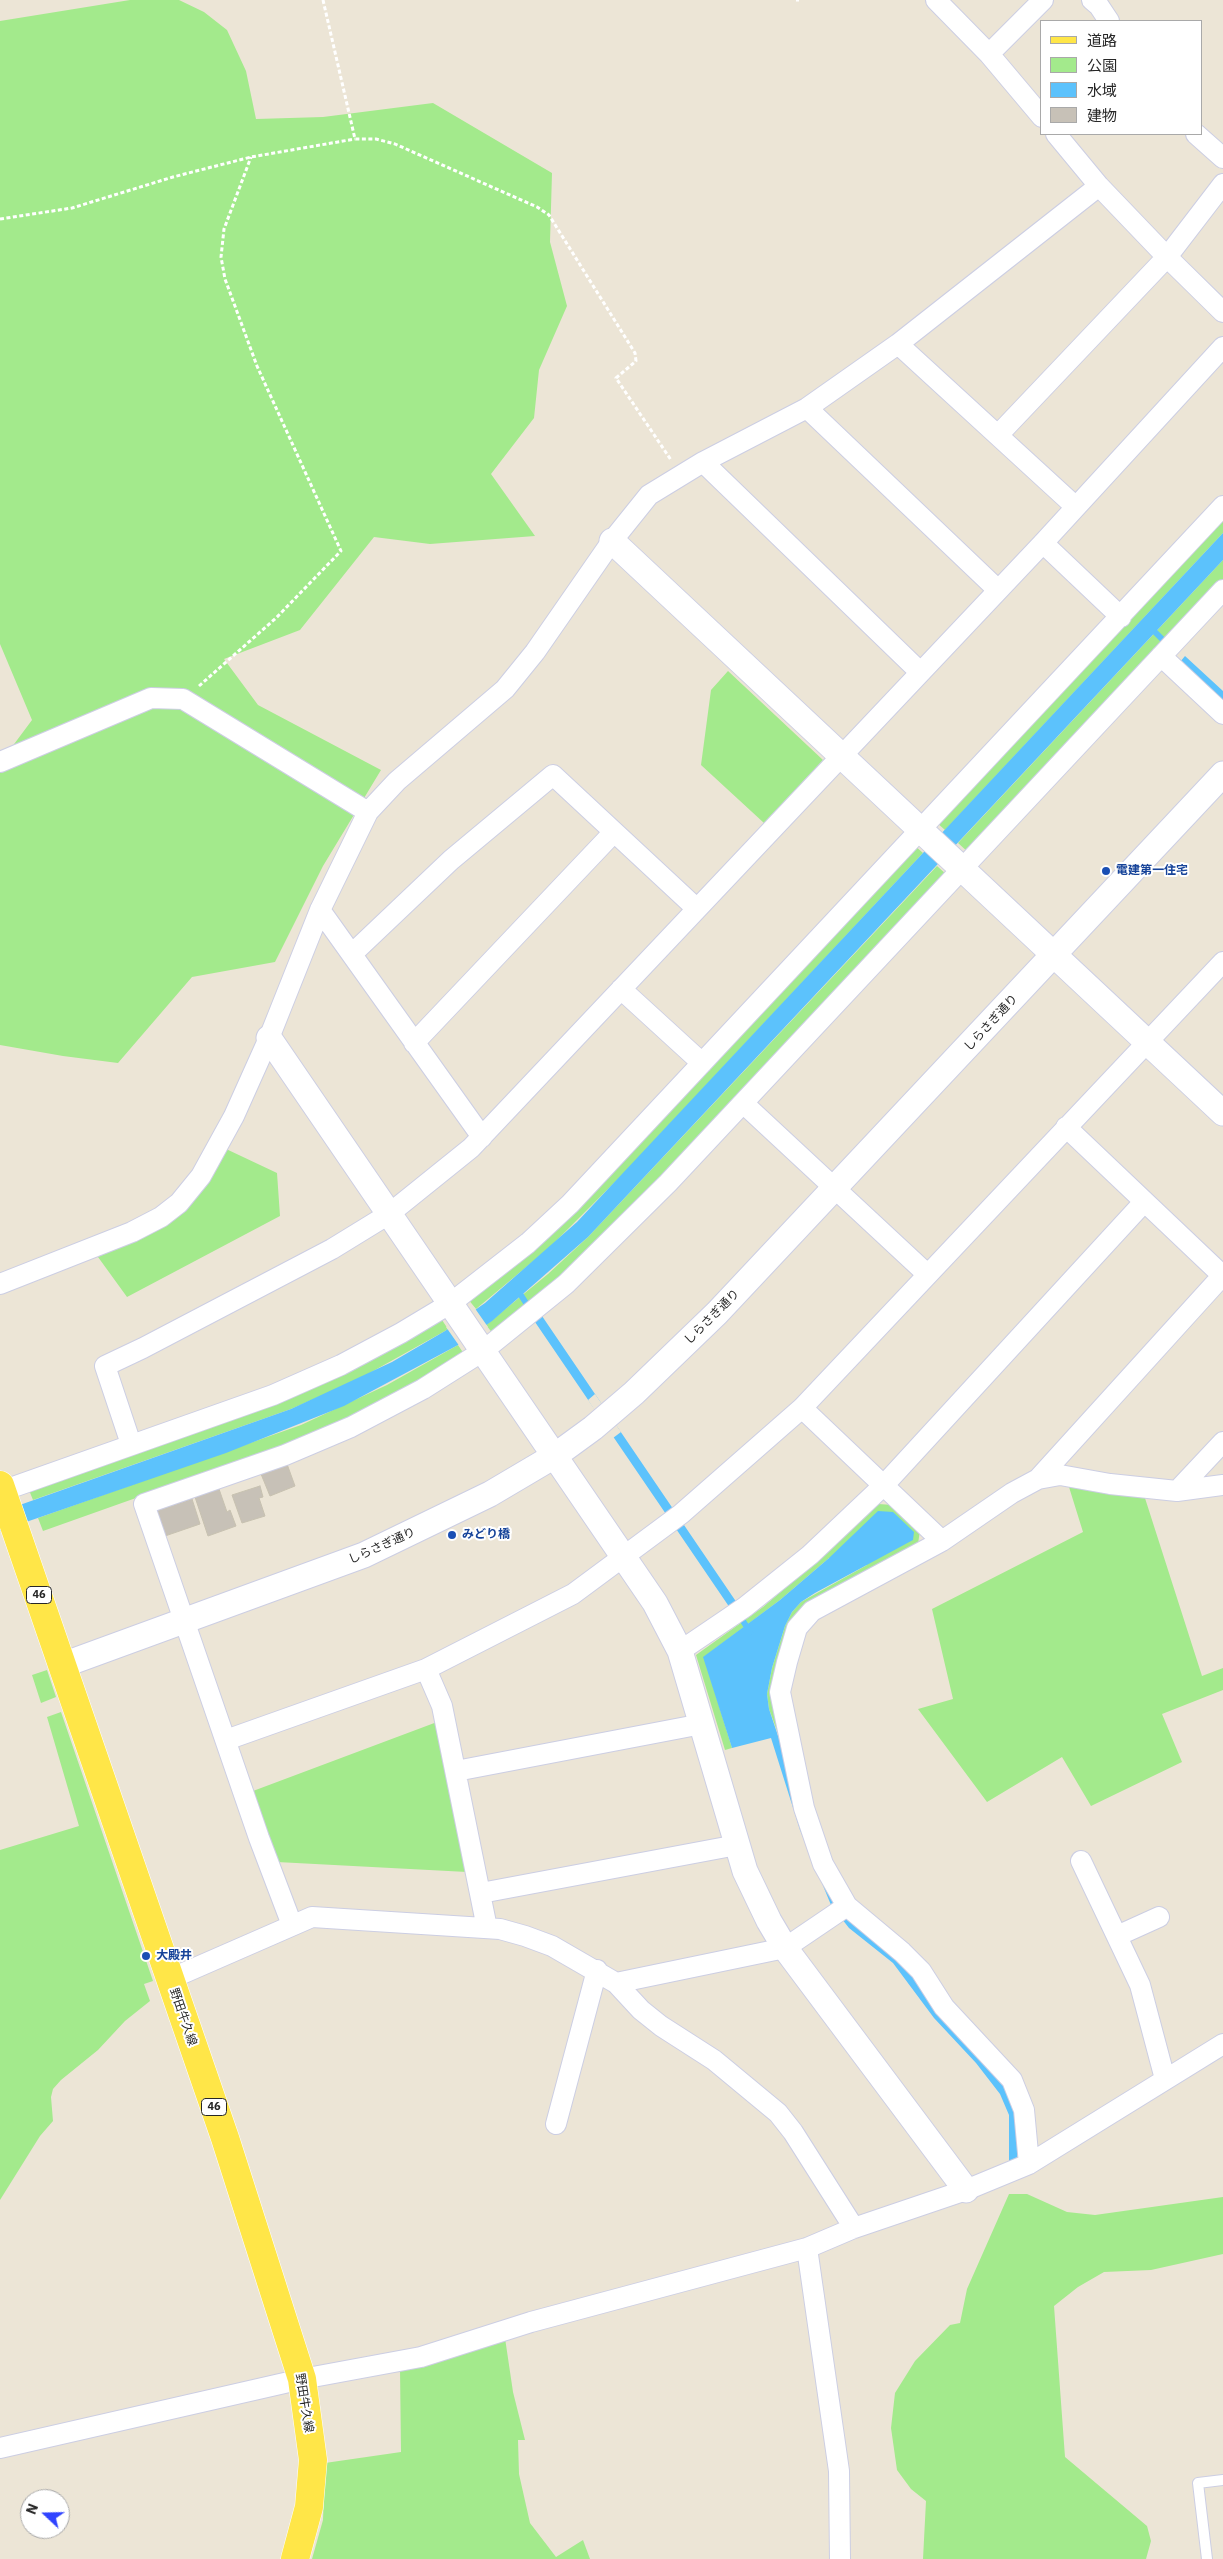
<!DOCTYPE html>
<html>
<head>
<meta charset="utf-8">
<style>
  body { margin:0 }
  #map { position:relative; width:1223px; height:2559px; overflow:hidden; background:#ece5d6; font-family:"IBM Plex Sans","Noto Sans JP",sans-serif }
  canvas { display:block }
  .legend { position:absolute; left:1040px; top:20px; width:162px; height:115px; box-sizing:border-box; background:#fff; border:1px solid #a9a9a9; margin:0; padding:6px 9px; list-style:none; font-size:15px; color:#272727 }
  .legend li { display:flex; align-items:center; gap:10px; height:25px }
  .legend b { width:25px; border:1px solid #a9a9a9 }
  .north { position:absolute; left:20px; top:2489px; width:50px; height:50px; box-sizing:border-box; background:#fff; border:1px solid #a9a9a9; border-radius:50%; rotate:291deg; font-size:14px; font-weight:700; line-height:20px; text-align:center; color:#272727 }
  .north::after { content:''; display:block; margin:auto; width:18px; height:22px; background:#3043ff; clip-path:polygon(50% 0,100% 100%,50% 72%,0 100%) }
</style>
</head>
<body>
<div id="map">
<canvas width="1223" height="2559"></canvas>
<ul class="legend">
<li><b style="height:6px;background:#ffe648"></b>道路</li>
<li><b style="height:14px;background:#a3ea8c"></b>公園</li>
<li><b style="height:14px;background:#5cc2fc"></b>水域</li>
<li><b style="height:14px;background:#c7c1b7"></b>建物</li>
</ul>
<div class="north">N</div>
</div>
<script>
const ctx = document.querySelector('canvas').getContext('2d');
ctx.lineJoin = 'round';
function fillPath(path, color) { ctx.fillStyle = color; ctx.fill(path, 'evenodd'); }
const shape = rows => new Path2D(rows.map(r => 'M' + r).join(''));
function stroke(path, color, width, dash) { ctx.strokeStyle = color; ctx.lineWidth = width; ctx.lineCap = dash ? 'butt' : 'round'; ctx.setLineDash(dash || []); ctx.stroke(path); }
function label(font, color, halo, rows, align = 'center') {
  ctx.font = font + ' "IBM Plex Sans","Noto Sans JP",sans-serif'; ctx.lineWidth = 4; ctx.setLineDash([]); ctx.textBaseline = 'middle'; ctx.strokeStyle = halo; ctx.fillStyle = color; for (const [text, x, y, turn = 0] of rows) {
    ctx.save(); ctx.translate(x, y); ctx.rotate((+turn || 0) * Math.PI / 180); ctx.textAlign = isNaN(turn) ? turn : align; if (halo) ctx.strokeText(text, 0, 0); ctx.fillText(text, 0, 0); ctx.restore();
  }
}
fillPath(shape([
  [130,0,179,0,204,12,227,30,246,71,256,119,323,117,433,103,552,173,550,242,567,306,539,370,534,418,491,474,535,536,430,544,374,537,300,630,224,659,258,705,381,770,323,866,275,962,192,977,118,1063,63,1056,0,1045,0,763,32,720,0,644,0,21],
  [1223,518,1223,533,945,830,936,822],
  [1223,560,1223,580,969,853,958,843],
  [728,671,823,760,764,823,701,765,711,690],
  [914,845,923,853,625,1172,549,1248,476,1309,468,1299],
  [937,866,947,875,585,1258,494,1335,486,1325,548,1274,588,1237],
  [224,1148,277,1173,280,1216,127,1297,98,1257,127,1241],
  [440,1317,448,1329,445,1331,357,1380,291,1409,33,1500,29,1490],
  [458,1345,464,1354,375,1406,271,1450,43,1531,38,1518,301,1425,387,1385],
  [1069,1487,1144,1495,1202,1676,1223,1668,1223,1690,1162,1714,1182,1762,1091,1806,1062,1757,987,1802,918,1709,953,1699,932,1609,1083,1532],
  [878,1504,893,1505,920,1530,918,1544,791,1627,789,1764,769,1709,767,1694,772,1668,785,1626,792,1612,801,1602,867,1565,829,1558,780,1600,704,1657,732,1748,725,1750,696,1655,763,1607,825,1554],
  [47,1670,56,1697,41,1703,32,1675],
  [61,1712,153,1981,144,1984,150,2001,125,2021,98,2050,61,2080,53,2089,51,2097,53,2121,40,2136,0,2200,0,1850,79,1826,47,1717],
  [437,1722,467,1872,277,1862,253,1791],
  [1009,2194,1027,2194,1067,2212,1095,2215,1223,2197,1223,2254,1151,2270,1104,2272,1078,2287,1054,2306,1065,2457,1147,2526,1151,2541,1146,2559,923,2559,926,2501,911,2489,897,2470,891,2428,895,2393,915,2361,950,2325,960,2323,967,2289],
  [505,2338,513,2392,525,2440,518,2440,519,2474,530,2523,556,2557,583,2540,590,2559,312,2559,323,2520,325,2463,401,2452,400,2368]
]), '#a3ea8c');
fillPath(shape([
  [1223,533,1223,560,588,1237,492,1321,458,1345,344,1406,226,1453,0,1531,0,1512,291,1409,392,1362,445,1331,485,1303,577,1222],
  [1185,656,1223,691,1223,702,1180,662],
  [542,1316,737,1603,730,1608,535,1322],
  [878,1511,893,1512,914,1532,913,1540,815,1593,801,1602,792,1612,785,1626,772,1668,767,1694,769,1709,822,1867,1008,2091,1013,2101,1018,2145,1017,2161,1009,2165,1009,2115,1000,2094,976,2063,934,2018,893,1963,849,1928,831,1905,800,1830,771,1738,732,1748,703,1657,780,1600,829,1558]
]), '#5cc2fc');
fillPath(shape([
  [474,1307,488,1327,460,1347,446,1327],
  [595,1394,621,1432,613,1438,588,1400]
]), '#ece5d6');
stroke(shape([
  [1150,627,1165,642],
  [517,1289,526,1303],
  [743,1621,750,1632]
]), '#5cc2fc', 6);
const building = shape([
  [287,1464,295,1486,270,1496,261,1474,287,1464],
  [260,1486,263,1497,259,1498,265,1516,242,1523,232,1495,260,1486],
  [219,1489,227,1512,230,1510,236,1526,208,1536,195,1497,219,1489],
  [192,1499,200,1524,165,1536,156,1511,192,1499]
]);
fillPath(building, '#c7c1b7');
stroke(building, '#c7c1b0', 1);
const service = shape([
  [1207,2559,1198,2483,1223,2480]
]);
const minor = shape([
  [936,0,989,54,1042,117],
  [1092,0,1099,6,1109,21],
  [989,54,1043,0],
  [1056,134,1099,186,1167,257,1223,312],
  [1196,134,1223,158],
  [898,344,1076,507],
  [807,408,998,590],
  [999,434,1167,257,1223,184],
  [703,462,920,672],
  [1043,543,1121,617],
  [1161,656,1223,714],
  [0,762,151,698,183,699,368,812],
  [320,910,482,1137],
  [353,953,451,860,553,775,696,908],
  [621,989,702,1063],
  [414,1043,614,832],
  [743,1103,927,1274],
  [1066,1127,1223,1276],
  [0,1284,132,1232,161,1217,179,1203,201,1176,234,1116,269,1038,320,910,368,812,397,781,505,689,535,652,612,541,649,495,703,462,807,408,898,344,1099,186],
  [802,1408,942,1541],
  [131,1444,105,1366,143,1348,332,1249,389,1214,471,1148,1043,543,1223,347],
  [1038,1479,1223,1275],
  [2,1491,273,1395,341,1365,401,1333,451,1303,528,1243,570,1204,1223,506],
  [1177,1491,1223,1442],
  [680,1651,745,1607,810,1555,884,1485,1144,1202],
  [426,1669,442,1706,487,1928],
  [226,1740,426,1669,573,1594,681,1514,802,1408,1223,962],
  [456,1771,702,1724],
  [1081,1861,1140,1985,1165,2079],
  [481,1893,737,1845],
  [292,1925,259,1838,144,1504,285,1455,351,1427,423,1389,483,1351,566,1284,668,1183,1223,590],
  [1117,1936,1159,1917],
  [170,1979,312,1917,500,1929,525,1936,552,1946,616,1983,641,2010,661,2026,714,2060,778,2113,793,2132,854,2228],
  [616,1983,785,1948,847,1906],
  [556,2124,597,1970],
  [1029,2164,1024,2110,1012,2080,944,2007,921,1971,902,1952,847,1906,823,1864,804,1808,780,1692,787,1662,797,1628,812,1611,942,1541,1012,1493,1038,1479,1060,1475,1110,1484,1177,1491,1223,1485],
  [807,2248,839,2471,840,2559],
  [0,2448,302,2379,421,2357,531,2322,807,2248,854,2228,966,2190,1029,2164,1223,2044]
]);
const tertiary = shape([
  [612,541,1223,1113],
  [269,1038,655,1603,680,1651,745,1871,769,1921,785,1948,966,2190],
  [63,1665,364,1555,490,1494,556,1455,593,1428,634,1393,717,1313,1223,774]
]);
const primary = shape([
  [0,1485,225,2138,302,2379,313,2460,309,2507,295,2559]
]);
stroke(service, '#cccee3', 12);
stroke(minor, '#cccee3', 22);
stroke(tertiary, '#cccee3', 27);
stroke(primary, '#fff', 29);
stroke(shape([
  [323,0,355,139,376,139,395,144,537,207,549,215,635,353,636,361,616,378,671,460],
  [796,0,799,0],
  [0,219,72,208,173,177,251,157,355,139],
  [199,686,276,618,341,551,257,366,225,279,221,257,224,229,251,157]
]), '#fff', 3, [4, 2.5]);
stroke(service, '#fff', 10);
stroke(minor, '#fff', 20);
stroke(tertiary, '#fff', 25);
stroke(primary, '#ffe648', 28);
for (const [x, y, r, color] of [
  [1106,871,5,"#1a4fb4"],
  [452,1535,5,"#1a4fb4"],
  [146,1956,5,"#1a4fb4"]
]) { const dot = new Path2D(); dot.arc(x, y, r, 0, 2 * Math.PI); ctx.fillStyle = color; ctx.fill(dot); stroke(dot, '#fff', 2); }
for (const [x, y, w] of [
  [39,1595,25],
  [214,2107,25]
]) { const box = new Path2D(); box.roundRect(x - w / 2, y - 8.5, w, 17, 4); ctx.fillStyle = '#fff'; ctx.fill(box); stroke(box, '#272727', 1); }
label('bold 11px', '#272727', null, [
  ["46",39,1595],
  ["46",214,2107]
]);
label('bold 12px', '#164399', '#fff', [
  ["電建第一住宅",1116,871],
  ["みどり橋",462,1535],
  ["大殿井",156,1956]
], 'left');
label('12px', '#272727', '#fff', [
  ["しらさぎ通り",991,1023,-47],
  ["しらさぎ通り",712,1317,-45],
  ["しらさぎ通り",382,1546,-24],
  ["野田牛久線",183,2017,71],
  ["野田牛久線",304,2403,81]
]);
</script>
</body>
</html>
